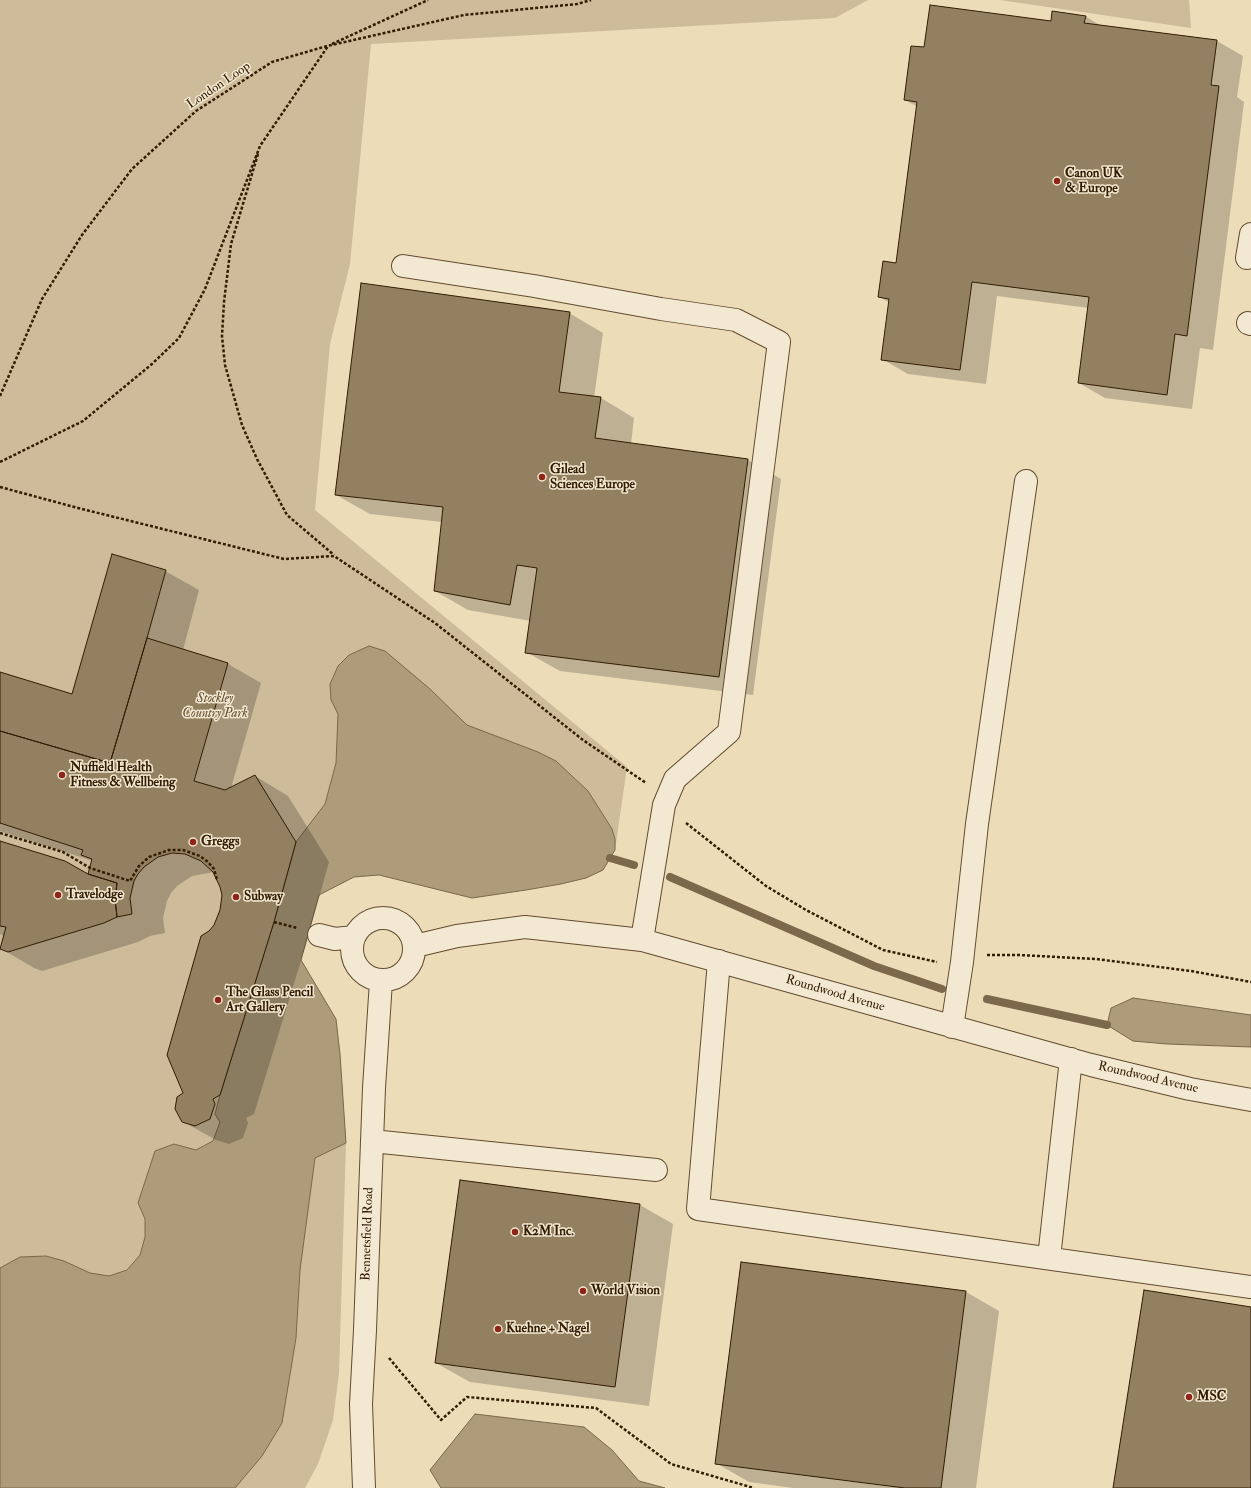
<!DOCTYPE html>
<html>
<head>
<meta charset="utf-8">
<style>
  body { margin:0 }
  canvas { display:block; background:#eddcb8 }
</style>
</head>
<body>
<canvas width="1251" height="1488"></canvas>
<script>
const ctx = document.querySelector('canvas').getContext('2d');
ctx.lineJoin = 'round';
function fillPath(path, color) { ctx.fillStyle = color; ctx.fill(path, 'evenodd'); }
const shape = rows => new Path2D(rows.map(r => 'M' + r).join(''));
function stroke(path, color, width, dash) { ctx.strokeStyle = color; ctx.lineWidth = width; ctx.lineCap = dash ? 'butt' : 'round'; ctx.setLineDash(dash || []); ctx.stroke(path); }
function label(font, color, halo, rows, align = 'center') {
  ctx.font = font + ' "IM FELL Double Pica",serif'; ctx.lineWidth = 3; ctx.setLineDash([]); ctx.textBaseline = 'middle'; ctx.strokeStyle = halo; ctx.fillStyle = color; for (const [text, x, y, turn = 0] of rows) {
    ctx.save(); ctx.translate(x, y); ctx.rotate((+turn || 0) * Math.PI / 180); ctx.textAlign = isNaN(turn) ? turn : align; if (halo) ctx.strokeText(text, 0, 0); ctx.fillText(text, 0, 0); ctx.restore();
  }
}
fillPath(shape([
  [0,0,868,0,835,18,371,44,350,264,330,344,315,510,627,767,615,850,603,870,586,878,561,884,472,898,379,875,354,877,319,895,301,960,336,1019,340,1054,346,1143,339,1373,333,1420,318,1464,305,1488,0,1488],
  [1000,0,1189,0,1191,28]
]), '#cdbb99');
const water = shape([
  [369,646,385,651,430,689,467,725,538,752,556,761,588,791,612,829,615,839,615,850,603,870,586,878,561,884,526,890,472,898,379,875,354,877,319,895,301,960,336,1019,340,1054,346,1143,315,1158,300,1270,296,1338,282,1423,262,1456,235,1488,0,1488,0,1268,20,1257,46,1256,64,1261,90,1273,109,1276,127,1270,140,1255,145,1237,145,1219,138,1203,155,1151,174,1144,196,1150,213,1141,220,1122,215,1114,220,1095,274,922,296,842,325,804,336,763,338,714,331,700,330,684,338,666,349,655,369,646],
  [1133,998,1251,1015,1251,1047,1167,1044,1133,1041,1107,1025,1111,1008,1133,998],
  [475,1414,584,1427,612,1450,639,1481,665,1488,441,1488,430,1470,475,1414]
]);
fillPath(water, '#ad9b7a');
stroke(water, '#7c684a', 1);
fillPath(shape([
  [1085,16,1103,27,1217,41,1243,56,1237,97,1244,102,1213,350,1200,348,1192,409,1105,398,1079,383,1089,308,997,296,986,384,908,374,882,359,890,303,879,297,897,264,918,107,905,100,925,49,1051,22],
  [569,313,603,333,594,398,601,398,634,418,631,444,748,460,781,479,753,695,560,671,526,652,531,621,468,610,435,591,442,522,370,514,336,495],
  [165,571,199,590,183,650,228,664,261,683,231,788,255,776,288,796,329,862,307,941,254,1114,246,1118,248,1123,243,1138,229,1144,216,1140,182,1121,184,1094,210,932,215,925,221,911,223,895,221,887,214,872,192,876,177,886,171,893,167,901,163,918,165,933,150,936,138,942,42,971,34,968,0,948,4,936,0,934,0,842,89,875,93,861,0,831,0,673,73,695],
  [640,1205,673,1224,649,1406,470,1382,436,1363],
  [741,1263,966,1292,999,1311,976,1488,793,1488,749,1482,716,1463]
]), '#0003');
stroke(shape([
  [610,858,634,865],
  [670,877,874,966,942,989],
  [987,999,1107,1025]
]), '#7c684a', 8);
const building = shape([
  [930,5,1051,21,1052,11,1086,16,1084,23,1217,40,1211,85,1219,86,1187,336,1175,334,1167,395,1078,383,1089,297,972,282,960,370,881,360,889,299,878,297,883,261,896,263,917,102,904,100,911,46,924,47,930,5],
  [361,283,570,312,559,392,601,397,595,438,748,459,719,677,525,653,537,568,517,565,510,605,434,591,443,507,335,495,361,283],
  [112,554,166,570,147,638,110,763,0,731,0,672,72,694,112,554],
  [147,638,228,663,194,781,225,790,255,775,296,842,274,922,220,1095,213,1099,215,1104,210,1119,195,1126,182,1122,175,1109,177,1097,183,1093,167,1055,201,936,209,931,214,925,220,910,222,895,220,887,213,872,201,861,185,854,172,853,158,857,144,867,138,874,134,881,130,898,132,914,117,917,115,899,117,883,88,874,92,859,81,855,83,850,0,823,0,731,110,763,147,638],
  [0,841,65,861,88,874,117,883,115,899,117,917,104,923,8,952,0,949,6,927,0,926,0,841],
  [460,1180,640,1204,615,1387,435,1363,460,1180],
  [741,1262,966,1291,941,1488,905,1488,715,1464,741,1262],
  [1144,1290,1251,1307,1251,1488,1113,1488,1144,1290]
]);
fillPath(building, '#938061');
stroke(building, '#321c02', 1);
const minor = shape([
  [1247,258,1251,234],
  [403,266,534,286,661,309,736,320,779,342,729,732,675,779,664,805,642,940],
  [1248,323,1251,324],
  '352 949a31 31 0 1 1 62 0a31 31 0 1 1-62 0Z',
  [319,935,335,939,354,937],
  [415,946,457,936,525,927,642,940,1091,1065,1190,1089,1251,1100],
  [719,961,698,1209,1251,1287],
  [952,1027,962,962,977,824,1026,481],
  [372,1141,656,1170],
  [1049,1258,1071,1059],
  [364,1488,361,1404,365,1330,374,1088,381,981]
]);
stroke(minor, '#614c30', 24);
stroke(shape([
  [332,44,428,0],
  [258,154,231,244,224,302,222,336,225,365,242,425,257,459,287,515,334,555],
  [0,396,42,299,82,235,132,169,196,111,272,62,327,46,464,15,577,4,591,0],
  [0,462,83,421,152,364,179,338,205,289,260,146,328,46],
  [0,487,78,508,284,559,334,556,435,623,583,740,646,783],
  [686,823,766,886,806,910,883,950,937,962],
  [0,833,63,852,90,868,130,881,139,866,149,857,169,850,183,850,200,856,208,862,214,869,217,880],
  [274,922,297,928],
  [987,955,1019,955,1096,959,1191,971,1251,982],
  [389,1358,441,1420,467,1397,596,1408,671,1464,754,1488]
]), '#321c02', 2.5, [3, 2]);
stroke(minor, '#f3e8d1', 22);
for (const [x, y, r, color] of [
  [1057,181,4,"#8f2418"],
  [542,477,4,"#8f2418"],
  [62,775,4,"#8f2418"],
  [193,842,4,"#8f2418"],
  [58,895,4,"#8f2418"],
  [236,897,4,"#8f2418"],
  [218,1000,4,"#8f2418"],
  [515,1232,4,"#8f2418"],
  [583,1291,4,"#8f2418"],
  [498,1329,4,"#8f2418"],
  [1189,1397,4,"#8f2418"]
]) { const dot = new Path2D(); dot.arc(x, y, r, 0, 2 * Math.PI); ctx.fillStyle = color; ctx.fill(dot); stroke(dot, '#f3e8d1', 1.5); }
label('13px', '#321c02', '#f3e8d1', [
  ["London Loop",219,86,-34],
  ["Roundwood Avenue",835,994,16],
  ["Roundwood Avenue",1148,1078,13],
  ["Bennetsfield Road",368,1234,-88]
]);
label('bold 13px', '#321c02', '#f3e8d1', [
  ["Canon UK",1065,174],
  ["& Europe",1065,189],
  ["Gilead",550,470],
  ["Sciences Europe",550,485],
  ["Nuffield Health",70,768],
  ["Fitness & Wellbeing",70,783],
  ["Greggs",201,842],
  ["Travelodge",66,895],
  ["Subway",244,897],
  ["The Glass Pencil",226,993],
  ["Art Gallery",226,1008],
  ["K2M Inc.",523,1232],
  ["World Vision",591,1291],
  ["Kuehne + Nagel",506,1329],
  ["MSC",1197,1397]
], 'left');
label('italic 13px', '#604c2f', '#f3e8d1', [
  ["Stockley",215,699],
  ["Country Park",215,714]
]);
</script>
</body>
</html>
